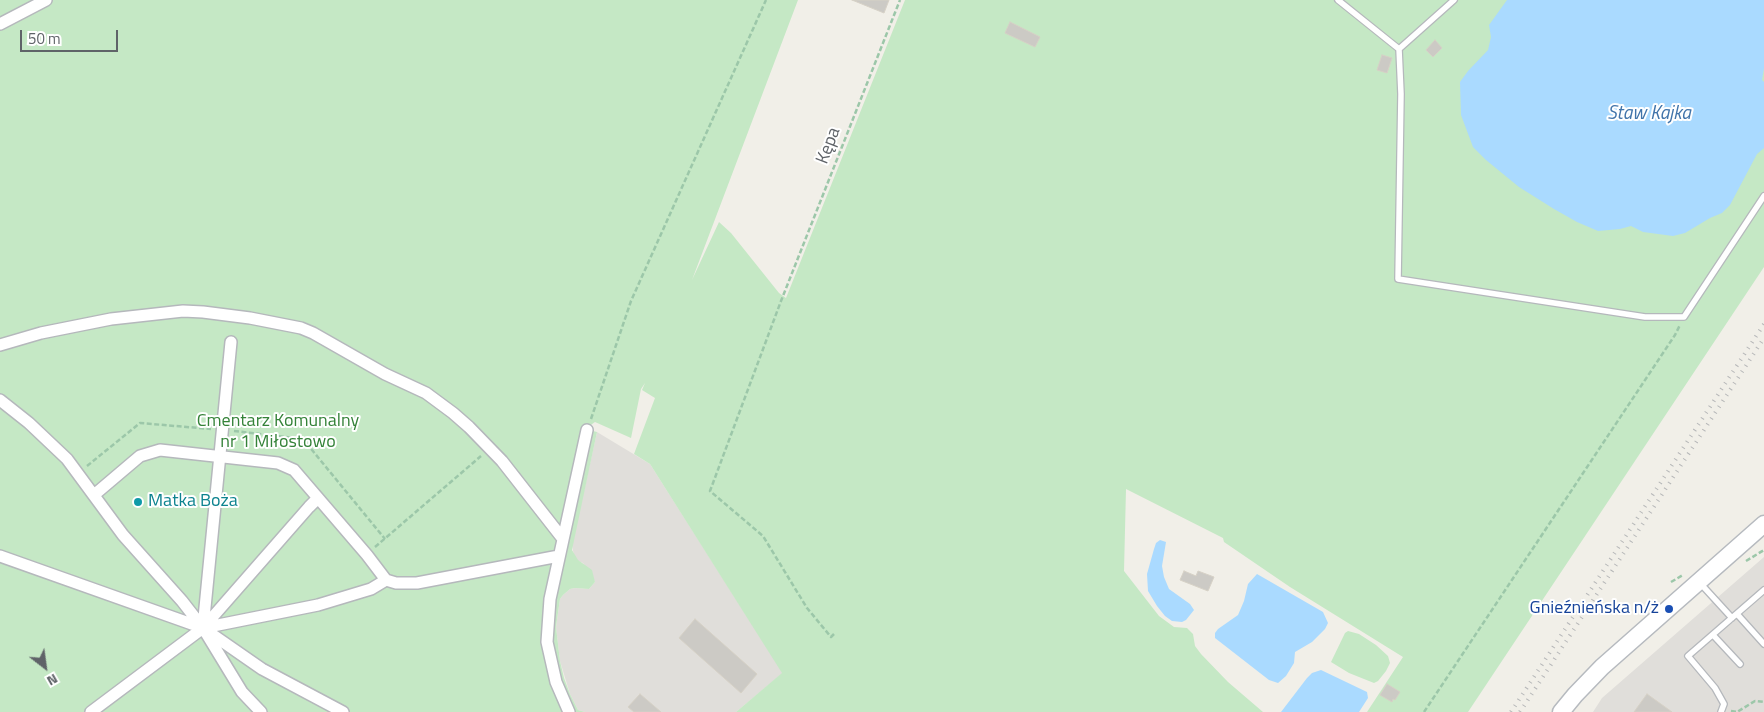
<!DOCTYPE html>
<html>
<head>
<meta charset="utf-8">
<style>
  body { margin:0 }
  #map { position:relative; width:1764px; height:712px; overflow:hidden; background:#f1efe8; font-family:"Titillium Web",sans-serif }
  canvas { display:block }
  .north { position:absolute; left:20px; top:642px; width:50px; height:50px; -webkit-text-stroke:4px #fff; paint-order:stroke; rotate:150deg; font-size:14px; font-weight:700; line-height:20px; text-align:center; color:#5f6368 }
  .north::after { content:''; display:block; margin:auto; width:18px; height:22px; background:#5f6368; clip-path:polygon(50% 0,100% 100%,50% 72%,0 100%) }
  .scale { position:absolute; left:20px; top:30px; width:98px; height:22px; box-sizing:border-box; border:2px solid #5f6368; border-top:0; padding-left:6px; font-size:15px; line-height:18px; white-space:nowrap; color:#5f6368; -webkit-text-stroke:4px #fff; paint-order:stroke }
</style>
</head>
<body>
<div id="map">
<canvas width="1764" height="712"></canvas>
<div class="north">N</div>
<div class="scale">50 m</div>
</div>
<script>
const ctx = document.querySelector('canvas').getContext('2d');
ctx.lineJoin = 'round';
function fillPath(path, color) { ctx.fillStyle = color; ctx.fill(path, 'evenodd'); }
const shape = rows => new Path2D(rows.map(r => 'M' + r).join(''));
function stroke(path, color, width, dash) { ctx.strokeStyle = color; ctx.lineWidth = width; ctx.lineCap = dash ? 'butt' : 'round'; ctx.setLineDash(dash || []); ctx.stroke(path); }
function label(font, color, halo, rows, align = 'center') {
  ctx.font = font + ' "Titillium Web",sans-serif'; ctx.lineWidth = 4; ctx.setLineDash([]); ctx.textBaseline = 'middle'; ctx.strokeStyle = halo; ctx.fillStyle = color; for (const [text, x, y, turn = 0] of rows) {
    ctx.save(); ctx.translate(x, y); ctx.rotate((+turn || 0) * Math.PI / 180); ctx.textAlign = isNaN(turn) ? turn : align; if (halo) ctx.strokeText(text, 0, 0); ctx.fillText(text, 0, 0); ctx.restore();
  }
}
fillPath(shape([
  [597,432,650,464,783,673,736,712,585,712,578,710,570,694,560,661,556,627,560,599,563,595,570,589,575,588,589,589,595,582,583,563,578,561,574,556,572,545],
  [1764,557,1764,712,1593,712,1602,698]
]), '#e0deda');
fillPath(shape([
  [0,0,798,0,692,280,719,222,731,233,779,293,786,298,905,0,1764,0,1764,267,1468,712,1367,712,1403,657,1290,587,1224,542,1223,538,1126,489,1124,571,1159,616,1174,627,1187,628,1193,634,1195,646,1201,654,1228,682,1263,712,736,712,782,673,650,464,634,454,655,398,642,390,645,383,641,389,631,438,595,422,585,429,597,432,572,550,578,560,592,570,595,582,589,589,575,588,570,589,563,595,560,599,556,627,560,661,564,678,570,694,578,710,585,712,0,712],
  [1348,631,1359,634,1376,645,1388,656,1390,663,1386,671,1378,681,1374,683,1349,673,1331,662,1345,633]
]), '#c5e8c5');
fillPath(shape([
  [1507,0,1764,0,1764,68,1762,80,1764,82,1764,148,1757,154,1730,205,1722,213,1710,218,1685,233,1673,236,1643,232,1631,226,1620,229,1598,231,1577,222,1554,209,1519,187,1486,160,1473,147,1461,115,1460,82,1468,71,1488,50,1491,37,1489,25],
  [1160,540,1166,542,1162,566,1164,577,1169,589,1190,604,1194,610,1186,620,1182,622,1172,621,1165,616,1157,606,1148,591,1147,574,1154,549,1156,543],
  [1257,574,1323,612,1328,623,1325,629,1312,642,1295,652,1294,663,1286,676,1278,683,1269,680,1215,638,1215,633,1218,629,1238,615,1244,601,1248,584],
  [1321,670,1367,692,1368,698,1359,712,1281,712,1307,678,1312,673]
]), '#aadaff');
const building = shape([
  [852,0,889,0,884,13,852,0],
  [1010,22,1040,37,1035,47,1005,33,1010,22],
  [1435,40,1442,48,1433,57,1426,50,1435,40],
  [1382,55,1392,58,1387,73,1377,70,1382,55],
  [1184,571,1196,576,1198,571,1214,577,1208,591,1180,580,1184,571],
  [695,619,757,674,741,693,679,638,695,619],
  [1387,684,1400,692,1395,700,1393,699,1392,702,1380,695,1387,684],
  [640,694,661,712,634,712,628,707,640,694],
  [1647,694,1672,712,1634,712,1647,694]
]);
fillPath(building, '#cccac5');
stroke(building, '#d6d1c6', 1);
const lane = shape([
  [1338,0,1399,49],
  [1454,0,1399,49,1401,94,1398,279,1645,317,1684,317,1764,196],
  [1700,583,1732,618],
  [1737,614,1764,644],
  [1713,635,1740,664],
  [1721,712,1724,704,1715,688,1688,656,1764,590]
]);
const street = shape([
  [0,24,46,0],
  [0,345,41,333,111,319,183,311,203,312,250,318,301,328,313,333,385,374,426,393,453,413,469,427,502,461,563,539],
  [0,400,29,423,67,459,123,535,182,601,203,628,242,692,261,712],
  [94,495,140,456,160,450,278,463,294,470,367,555,386,580],
  [0,556,203,628,262,669,343,712],
  [203,628,318,605,371,589,386,580,396,583,417,583,559,556],
  [203,628,231,342],
  [91,712,203,628,309,507,318,498],
  [569,712,556,682,547,642,550,599,587,430]
]);
const secondary = shape([
  [1561,712,1575,695,1602,667,1764,524]
]);
stroke(lane, '#b5b8bc', 8);
stroke(street, '#b5b8bc', 14);
stroke(secondary, '#b6babf', 19);
stroke(shape([
  [591,419,631,301,766,0],
  [234,431,303,439,385,539],
  [87,466,140,423,211,429],
  [375,547,481,456],
  [1746,561,1764,550],
  [1671,582,1683,575],
  [834,634,831,637,807,608,763,536,710,491,781,301,900,0],
  [1731,711,1737,712,1755,701,1764,702],
  [1424,712,1675,335,1680,325]
]), '#9cc7a9', 2.5, [5, 2.5]);
stroke(lane, '#fff', 5.5);
stroke(street, '#fff', 11);
stroke(secondary, '#fff', 16);
stroke(shape([
  [1511,712,1764,324],
  [1520,712,1764,338]
]), '#b6b7b8', 4, [1, 6]);
for (const [x, y, r, color] of [
  [138,502,5,"#0f9aa8"],
  [1669,609,5,"#1a4fb4"]
]) { const dot = new Path2D(); dot.arc(x, y, r, 0, 2 * Math.PI); ctx.fillStyle = color; ctx.fill(dot); stroke(dot, '#fff', 2); }
label('18px', '#5f6368', '#fff', [
  ["Kępa",829,146,-69]
]);
label('18px', '#348238', '#fff', [
  ["Cmentarz Komunalny",278,422],
  ["nr 1 Miłostowo",278,443]
]);
label('18px', '#0d838f', '#fff', [
  ["Matka Boża",148,502]
], 'left');
label('18px', '#164399', '#fff', [
  ["Gnieźnieńska n/ż",1659,609]
], 'right');
label('italic 19px', '#4174aa', '#fff', [
  ["Staw Kajka",1649,114]
]);
</script>
</body>
</html>
